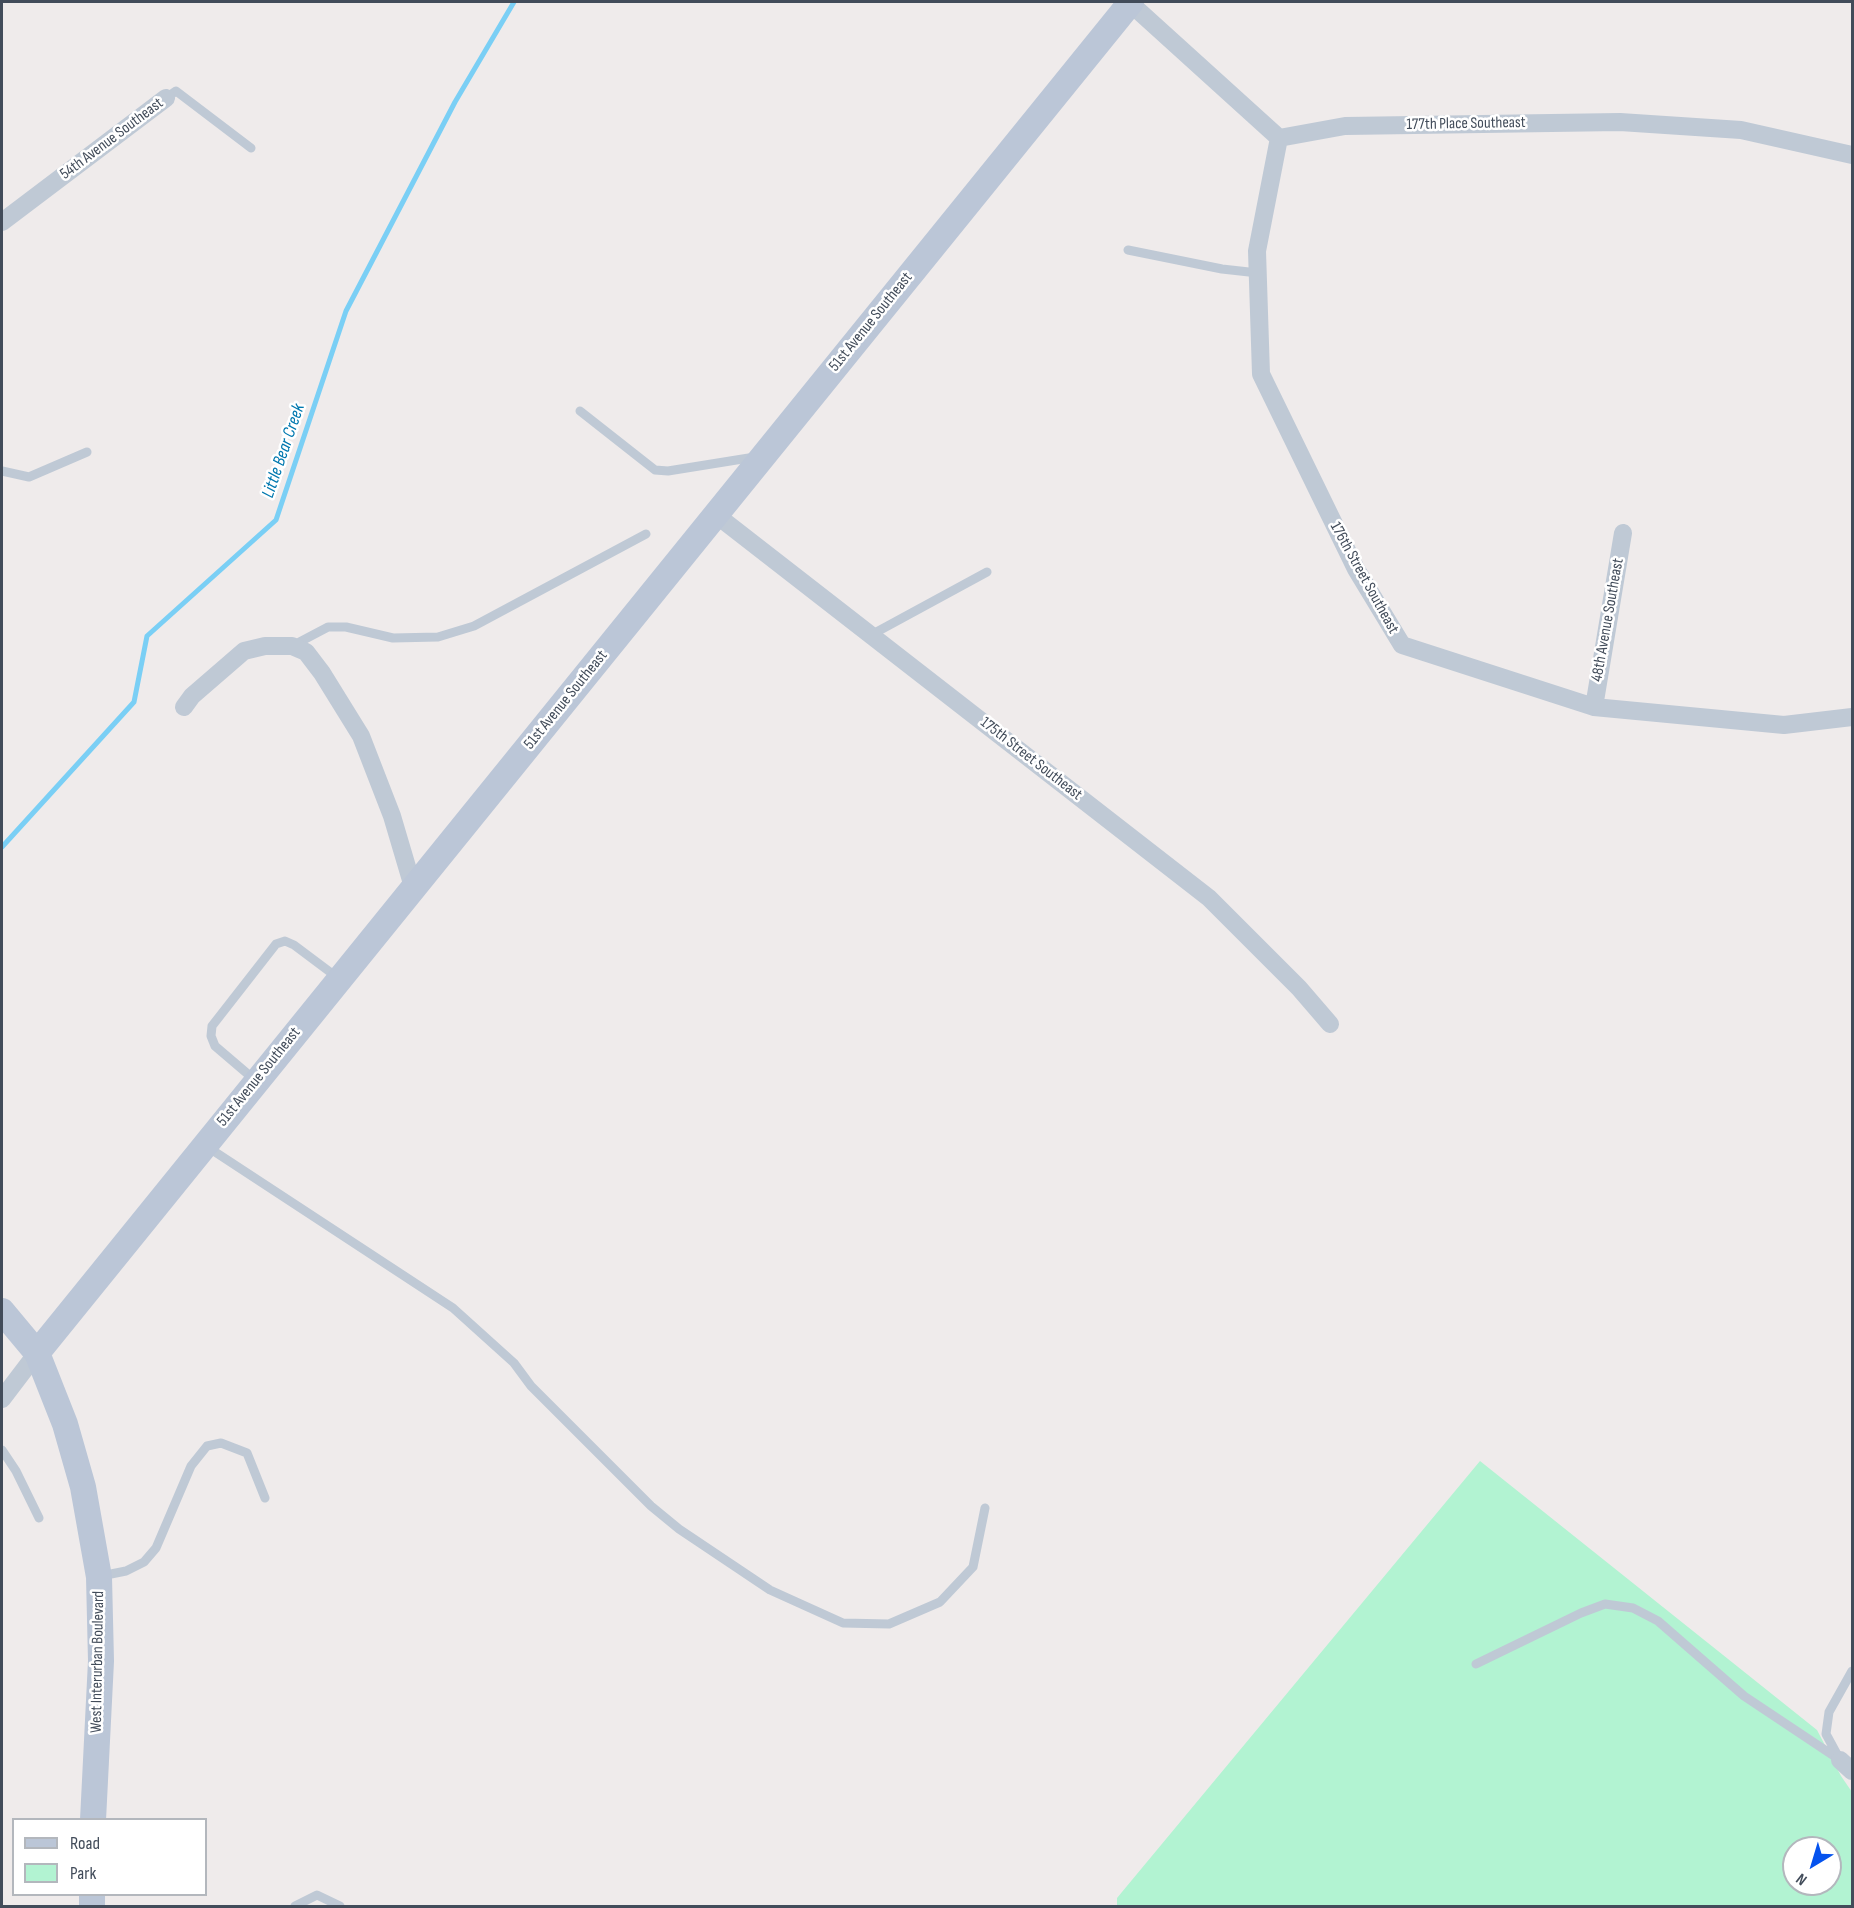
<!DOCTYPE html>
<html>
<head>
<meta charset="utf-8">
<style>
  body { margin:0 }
  #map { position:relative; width:1854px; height:1908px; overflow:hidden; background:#efebeb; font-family:"Sofia Sans Condensed",sans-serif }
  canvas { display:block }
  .frame { position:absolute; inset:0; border:3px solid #424c5a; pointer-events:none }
  .legend { position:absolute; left:12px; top:1818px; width:195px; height:78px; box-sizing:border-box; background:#fff; border:2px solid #b3b7bd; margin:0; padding:8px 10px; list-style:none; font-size:18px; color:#424c5a }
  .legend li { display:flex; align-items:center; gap:12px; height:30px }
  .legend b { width:30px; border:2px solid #b3b7bd }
  .north { position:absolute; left:1782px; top:1836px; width:60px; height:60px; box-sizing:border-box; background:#fff; border:2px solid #b3b7bd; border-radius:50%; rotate:218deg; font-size:16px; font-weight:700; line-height:24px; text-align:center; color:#424c5a }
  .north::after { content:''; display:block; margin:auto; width:21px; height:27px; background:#0553ee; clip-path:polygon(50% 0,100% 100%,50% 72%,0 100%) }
</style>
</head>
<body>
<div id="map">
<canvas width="1854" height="1908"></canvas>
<div class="frame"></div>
<ul class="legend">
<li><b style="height:8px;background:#bbc6d7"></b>Road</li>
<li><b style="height:16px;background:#b2f3d2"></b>Park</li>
</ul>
<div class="north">N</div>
</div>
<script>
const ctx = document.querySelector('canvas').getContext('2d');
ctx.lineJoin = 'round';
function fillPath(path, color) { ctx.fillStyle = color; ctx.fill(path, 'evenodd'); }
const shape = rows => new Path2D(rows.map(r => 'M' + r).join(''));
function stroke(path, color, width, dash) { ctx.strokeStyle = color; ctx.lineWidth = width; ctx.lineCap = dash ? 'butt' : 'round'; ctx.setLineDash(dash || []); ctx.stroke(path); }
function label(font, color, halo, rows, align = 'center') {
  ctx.font = font + ' "Sofia Sans Condensed",sans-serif'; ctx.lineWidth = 5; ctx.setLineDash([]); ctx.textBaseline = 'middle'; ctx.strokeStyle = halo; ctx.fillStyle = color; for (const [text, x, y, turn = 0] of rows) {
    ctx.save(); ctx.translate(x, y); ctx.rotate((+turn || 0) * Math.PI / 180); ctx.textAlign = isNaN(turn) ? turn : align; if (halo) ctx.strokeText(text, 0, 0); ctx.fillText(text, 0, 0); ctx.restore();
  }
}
fillPath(shape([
  [1480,1461,1817,1730,1841,1776,1852,1792,1852,1906,1117,1906,1117,1898],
  [1794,1848,1830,1848,1830,1884,1794,1884]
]), '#b2f3d2');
stroke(shape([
  [2,847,134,702,147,636,276,520,346,311,455,102,514,2]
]), '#7acff5', 5);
stroke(shape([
  [166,98,176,91,251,148],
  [1128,250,1222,269,1258,273],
  [580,411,655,470,668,471,755,457],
  [2,471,29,477,87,452],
  [871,635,987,572],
  [292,646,328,627,346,627,393,638,438,637,474,626,646,534],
  [256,1081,215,1046,211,1036,212,1026,276,944,285,941,294,945,338,978],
  [206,1146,453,1308,514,1363,531,1386,651,1506,679,1529,770,1590,843,1623,889,1624,940,1602,973,1567,985,1508],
  [2,1450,16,1471,39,1518],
  [101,1576,126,1571,144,1562,156,1548,191,1466,207,1446,221,1443,247,1453,265,1498],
  [1476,1664,1581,1613,1605,1604,1633,1608,1658,1621,1744,1696,1840,1760],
  [1839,1758,1826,1734,1829,1712,1852,1671],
  [295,1906,317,1895,340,1906]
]), '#bfc9d5', 9);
stroke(shape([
  [1130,3,1279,138],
  [1279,138,1257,251,1261,374,1356,569,1402,645,1594,707,1784,725,1852,717],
  [1279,138,1345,126,1620,122,1741,130,1852,155],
  [2,222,166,98],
  [715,514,1209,898,1299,988,1330,1024],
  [184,707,192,696,244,651,265,646,292,646,306,652,322,673,361,736,392,816,413,887],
  [1594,707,1623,533],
  [2,1399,37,1353],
  [1840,1760,1852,1771]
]), '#bfc9d5', 18);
stroke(shape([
  [2,1311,37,1353,65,1424,83,1487,99,1577,101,1661,93,1820],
  [37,1353,1131,2],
  [92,1894,92,1906]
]), '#bbc6d7', 26);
label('16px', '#424c5a', '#fff', [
  ["177th Place Southeast",1466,124,-1],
  ["54th Avenue Southeast",112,139,-37],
  ["51st Avenue Southeast",871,322,-51],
  ["176th Street Southeast",1364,578,61],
  ["48th Avenue Southeast",1608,620,-80],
  ["51st Avenue Southeast",566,700,-51],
  ["175th Street Southeast",1031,759,38],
  ["51st Avenue Southeast",259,1077,-51],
  ["West Interurban Boulevard",98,1662,-89]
]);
label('italic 18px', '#0078af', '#fff', [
  ["Little Bear Creek",284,451,-71]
]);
</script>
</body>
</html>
